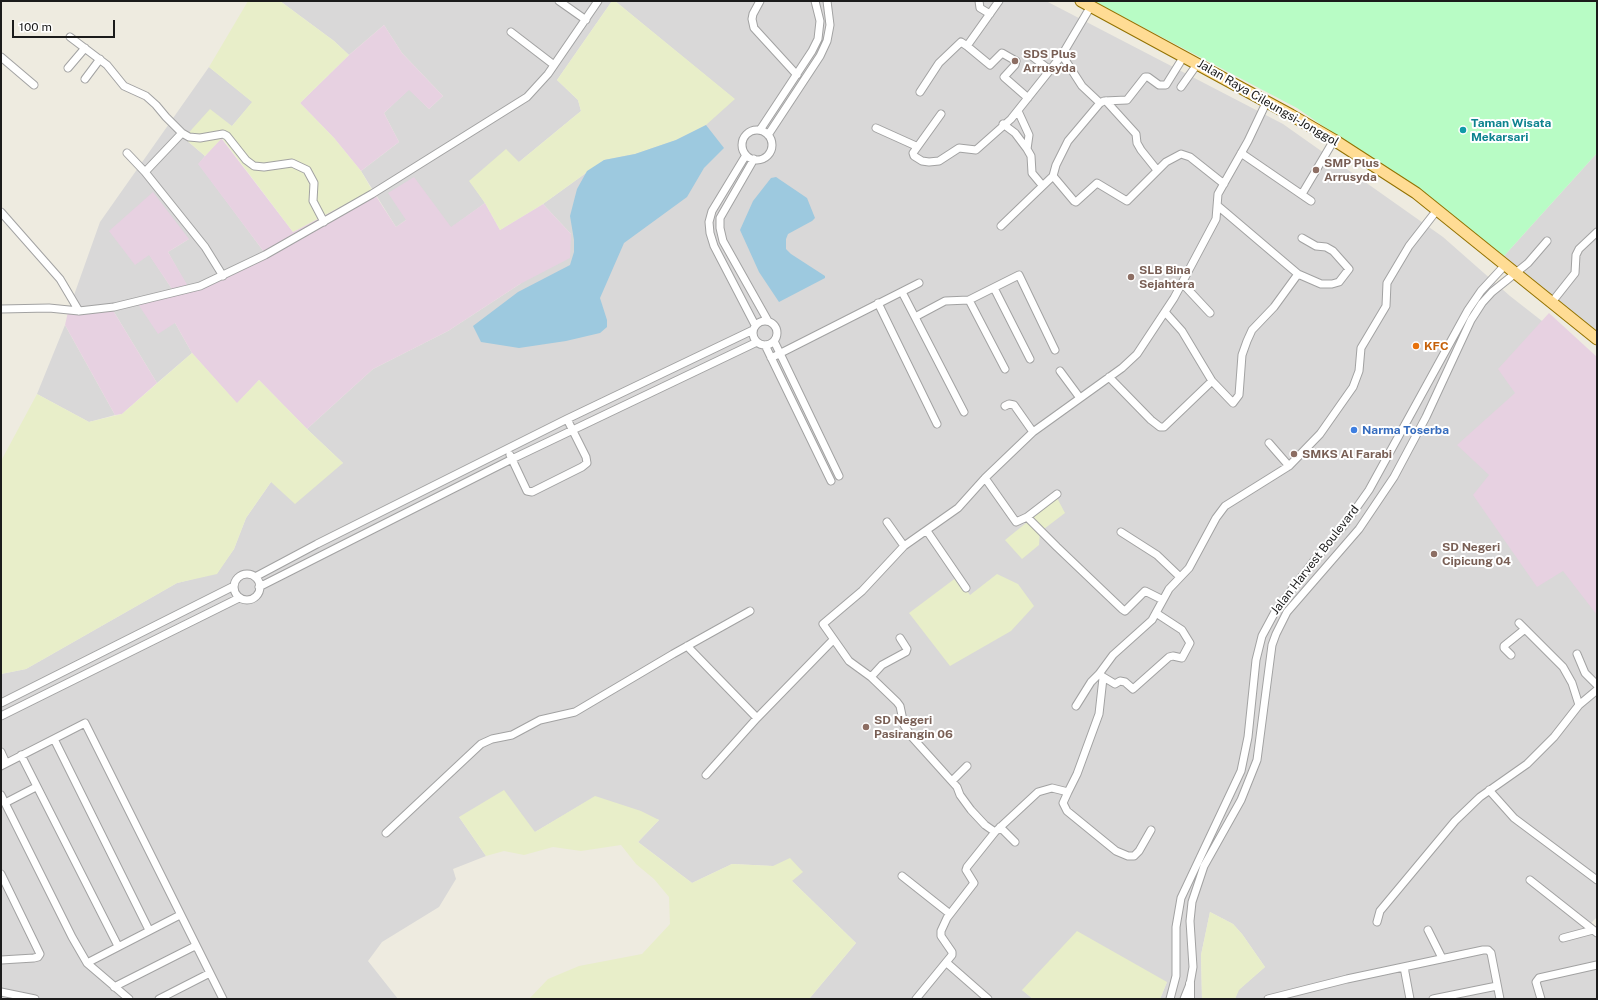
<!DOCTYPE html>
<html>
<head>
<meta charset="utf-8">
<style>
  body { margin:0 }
  #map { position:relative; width:1598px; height:1000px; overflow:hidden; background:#eeebe0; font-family:"Public Sans",sans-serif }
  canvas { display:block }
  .frame { position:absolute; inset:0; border:2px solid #1b1b1b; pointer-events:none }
  .scale { position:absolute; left:12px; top:20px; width:103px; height:18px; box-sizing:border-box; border:2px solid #1b1b1b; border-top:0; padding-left:5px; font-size:12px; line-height:14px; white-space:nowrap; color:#1b1b1b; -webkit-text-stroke:3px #fff; paint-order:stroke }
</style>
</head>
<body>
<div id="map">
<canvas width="1598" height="1000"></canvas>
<div class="frame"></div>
<div class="scale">100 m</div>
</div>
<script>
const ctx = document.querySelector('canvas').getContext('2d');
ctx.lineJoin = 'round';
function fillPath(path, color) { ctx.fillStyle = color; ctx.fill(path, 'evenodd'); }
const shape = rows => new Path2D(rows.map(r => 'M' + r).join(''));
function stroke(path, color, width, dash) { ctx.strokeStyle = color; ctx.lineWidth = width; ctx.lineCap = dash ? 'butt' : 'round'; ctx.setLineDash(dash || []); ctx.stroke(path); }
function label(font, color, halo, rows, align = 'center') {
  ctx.font = font + ' "Public Sans",sans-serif'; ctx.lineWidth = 4; ctx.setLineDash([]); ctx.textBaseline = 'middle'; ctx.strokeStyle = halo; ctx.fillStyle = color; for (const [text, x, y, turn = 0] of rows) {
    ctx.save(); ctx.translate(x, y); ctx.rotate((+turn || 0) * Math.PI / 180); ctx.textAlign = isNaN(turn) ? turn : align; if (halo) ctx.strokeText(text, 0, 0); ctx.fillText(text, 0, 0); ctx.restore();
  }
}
fillPath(shape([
  [280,1,612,1,557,80,578,100,581,111,519,162,470,181,485,203,451,228,406,220,396,227,361,171,399,142,384,113,409,89,429,109,443,96,402,53,384,25,349,55,334,41],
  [615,1,1046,1,1283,124,1443,237,1510,296,1597,364,1597,917,1591,923,1597,929,1597,999,1235,999,1238,990,1265,967,1242,934,1233,924,1210,912,1201,955,1202,999,1160,999,1167,982,1022,990,1033,999,809,999,856,943,792,881,773,866,732,864,692,883,638,842,659,820,595,797,535,832,459,817,486,856,453,869,456,879,439,907,382,942,368,961,398,999,1,999,1,674,26,669,177,583,217,573,234,549,246,518,271,482,343,463,307,429,373,369,448,331,520,284,571,234,543,204,604,160,734,99],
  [209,67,253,102,232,126,184,138,205,156,199,164,264,252,216,279,188,288,168,252,189,239,149,254,172,289,175,323,192,353,157,383,111,307,68,312,100,222],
  [1597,153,1597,331,1504,256],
  [65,325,115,415,89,422,37,394]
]), '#d9d8d8');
fillPath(shape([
  [384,25,402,53,443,96,429,109,409,90,384,113,399,142,361,171,334,138,300,103,349,55],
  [221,138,293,232,372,190,396,227,406,220,388,193,414,177,451,227,485,203,500,230,543,204,571,234,570,258,520,284,448,331,373,369,307,429,259,380,237,404,192,353,175,323,158,334,136,301,172,289,149,255,135,265,109,231,153,192,189,239,168,252,189,288,216,279,264,252,198,164],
  [111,307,157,383,122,414,115,415,65,325,68,312],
  [1549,313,1597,357,1597,615,1563,571,1537,587,1473,495,1489,475,1457,445,1515,393,1498,369]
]), '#e7d1e1');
fillPath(shape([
  [248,1,280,1,334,41,349,55,300,103,334,138,361,171,372,190,293,232,222,138,205,156,184,138,210,109,232,126,252,102,209,67],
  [612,1,615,1,735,99,706,125,676,140,635,154,604,160,543,204,500,230,485,203,469,181,506,149,519,162,581,111,578,100,557,80],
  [192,353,237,403,259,380,307,429,343,463,295,504,271,482,246,518,234,549,217,574,177,583,26,669,1,674,1,461,37,394,89,422,122,414],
  [1057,498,1065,513,1040,532,1039,545,1022,559,1005,540],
  [997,574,1018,584,1034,606,1011,631,950,666,909,613,957,577,970,595],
  [504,790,535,832,595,796,641,811,659,820,638,842,692,883,732,864,773,866,790,858,803,872,792,881,856,943,809,999,529,999,548,979,579,966,642,954,670,924,669,897,654,879,636,864,621,845,581,851,553,847,524,855,504,851,486,856,459,817],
  [1210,912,1233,924,1242,934,1265,967,1239,990,1235,999,1202,999,1201,955],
  [1077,931,1167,982,1160,999,1033,999,1022,990]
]), '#e8eec9');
fillPath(shape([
  [1093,1,1597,1,1597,153,1504,256,1458,220,1297,108]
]), '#b8fcc5');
fillPath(shape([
  [706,125,724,148,704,168,687,197,624,243,600,298,607,320,607,327,600,333,566,341,519,348,481,342,473,326,518,292,570,265,574,252,574,240,570,216,577,189,587,171,604,160,635,154,676,140],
  [776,177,807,198,815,218,812,221,788,234,786,239,786,249,791,254,825,276,825,278,779,302,759,272,740,230,753,201,771,178]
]), '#9dc9df');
const minor = shape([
  [559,1,586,20],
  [760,1,753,14,752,19,754,28,797,75],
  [979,1,980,8,990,14],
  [999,1,967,46,990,65,1002,53,1016,61,1015,65,1004,77,1028,98],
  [511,32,554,65],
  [70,37,107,65,124,86,146,96,156,105,166,117,182,133,189,137,200,138,223,134,227,136,246,160,254,166,264,167,292,163,307,170,314,183,313,201,324,222],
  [1029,54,1050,70],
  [1,57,34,85],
  [68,68,85,48],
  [85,79,100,59],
  [1181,87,1198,63],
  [920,92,939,63,961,42,967,46],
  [1106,101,1136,134,1137,143,1141,150,1157,170],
  [1100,103,1104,101,1127,100,1145,77,1148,77,1159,85,1166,85,1184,56],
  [1018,111,1029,135,1027,149,1031,156,1032,173,1042,185],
  [941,114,913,153,914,156,922,161,929,162,939,161,959,148,976,150,1011,119,1062,55,1091,6],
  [1003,124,1015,133,1027,149],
  [876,128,916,146],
  [760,130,812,51,818,39,820,21,815,1],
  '742 145a15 15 0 1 1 30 0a15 15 0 1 1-30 0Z',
  [768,135,820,56,827,41,830,25,827,1],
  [127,153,145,172,205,247,223,276],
  [1241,153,1311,201],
  [746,155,712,211,709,222,710,233,714,246,755,325],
  [754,159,720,218,720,228,723,241,768,321],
  [145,172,182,133],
  [1053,176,1074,201,1076,202,1097,183,1127,201,1166,162,1181,154,1190,157,1224,184],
  [1302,194,1334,140],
  [1218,206,1298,274,1321,284,1332,284,1339,282,1349,269,1333,251,1326,247,1316,246,1302,238],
  [1,212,60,279,79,311],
  [1001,226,1053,176,1056,165,1068,141,1100,103,1082,86,1062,55],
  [1182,283,1210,313],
  [994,288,1030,359],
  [902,292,964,412],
  [969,300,1005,369],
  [1552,302,1575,273,1576,255,1579,249,1597,232],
  [878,303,937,424],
  [1,309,49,308,79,311,114,307,200,286,265,255,372,194,527,97,548,74,598,1],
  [1165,312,1182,331,1212,381,1233,403,1239,395,1242,355,1247,341,1252,330,1274,307,1298,274],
  [915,317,945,301,969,300,1019,275,1055,350],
  '753 333a12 12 0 1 1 24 0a12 12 0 1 1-24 0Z',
  [774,341,839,476],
  [765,345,831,481],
  [771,358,919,283],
  [1060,371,1080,398],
  [1109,377,1151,420,1160,427,1164,427,1212,381],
  [1005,406,1009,404,1014,405,1033,432],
  [1269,443,1289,466],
  [510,455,527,491,532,492,582,467,587,463,586,457,567,419],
  [985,478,1016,522,1027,517,1057,494],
  [1027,517,1057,547,1122,609,1125,611,1145,591,1163,600],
  [887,522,904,546],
  [927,531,966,588],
  [1121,532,1157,555,1180,577],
  '234 587a13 13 0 1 1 26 0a13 13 0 1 1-26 0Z',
  [255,577,317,544,567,419,753,330],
  [259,587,512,459,757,342],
  [1519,623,1563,667,1572,683,1579,705],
  [687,646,757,718],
  [1577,654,1585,673,1597,685],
  [1511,655,1504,648,1504,646,1525,629],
  [1100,675,1115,684,1120,681,1125,682,1133,689,1169,657,1173,656,1182,658,1190,643,1182,630,1156,613],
  [871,677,882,665,906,652,907,649,900,638],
  [1103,678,1099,714,1077,774,1068,792,1052,788,1038,792,995,832,985,825,971,810,960,795,957,787,911,736,904,725,900,706,897,702,871,677,849,661,823,624,862,591,904,546,958,508,985,478,1033,432,1122,368,1137,354,1174,298,1216,219,1218,194,1248,141,1267,101],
  [1,703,234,586],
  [1076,706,1091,682,1099,674,1113,655,1152,620,1169,589,1189,568,1216,518,1225,506,1289,466,1320,434,1353,387,1359,371,1361,348,1386,306,1387,283,1409,246,1437,210],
  [1,716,239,598],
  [54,739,149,930],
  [1,752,6,763],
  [21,755,118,946],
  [1,766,85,723,223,999],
  [706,775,757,718,833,640],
  [952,781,967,766],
  [1489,790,1514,818,1597,880],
  [1068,792,1063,803,1067,811,1116,851,1128,856,1134,856,1139,851,1151,830],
  [1,795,72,937,87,963,129,999],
  [5,803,36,787],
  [1000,827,1015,842],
  [386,833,481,744,492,739,512,735,540,720,575,712,673,654,750,611],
  [1,874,40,954,38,957,34,958,1,960],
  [902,876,950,914],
  [1530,880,1597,933],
  [1377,922,1380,911,1455,821,1480,797,1527,764,1554,737,1579,705,1597,690],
  [1428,930,1442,958],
  [1563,938,1593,930],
  [87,963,180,915],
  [947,963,988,999],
  [1404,967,1410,999],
  [114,987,195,946],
  [1,992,35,999],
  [159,999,210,973],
  [916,999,952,955,952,952,941,936,941,931,947,918,974,883,966,870,967,867,995,832],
  [1170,999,1176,976,1176,927,1181,898,1241,771,1248,737,1256,660,1262,636,1276,610,1313,562,1345,524,1369,490,1468,310,1481,291,1506,264],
  [1184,999,1190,984,1193,967,1190,921,1192,902,1204,866,1241,800,1257,760,1272,645,1276,634,1287,612,1359,529,1394,477,1426,417,1471,320,1482,303,1492,292,1528,263,1547,241],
  [1268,999,1347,979,1483,950,1488,950,1491,953,1500,999],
  [1433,999,1497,986],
  [1541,999,1536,982,1539,978,1597,965]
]);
const tertiary = shape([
  [1190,999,1190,984]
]);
const primary = shape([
  [1081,1,1291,115,1334,140,1416,193,1597,339]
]);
stroke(minor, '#a2a2a2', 9);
stroke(tertiary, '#a2a2a2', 10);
stroke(primary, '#937200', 13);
stroke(minor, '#fff', 7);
stroke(tertiary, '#fff', 8);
stroke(primary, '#ffdc94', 11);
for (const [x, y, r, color] of [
  [1015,61,4,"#8d6e63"],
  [1463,130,4,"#0f9aa8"],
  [1316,170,4,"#8d6e63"],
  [1131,277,4,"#8d6e63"],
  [1416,346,4,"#e8710a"],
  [1354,430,4,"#3f7fe0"],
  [1294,454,4,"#8d6e63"],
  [1434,554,4,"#8d6e63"],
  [866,727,4,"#8d6e63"]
]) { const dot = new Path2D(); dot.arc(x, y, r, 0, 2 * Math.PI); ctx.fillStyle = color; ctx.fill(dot); stroke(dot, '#fff', 1.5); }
label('bold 12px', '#785e54', '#fff', [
  ["SDS Plus",1023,54],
  ["Arrusyda",1023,68],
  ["SMP Plus",1324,163],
  ["Arrusyda",1324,177],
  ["SLB Bina",1139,270],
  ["Sejahtera",1139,284],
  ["SMKS Al Farabi",1302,454],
  ["SD Negeri",1442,547],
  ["Cipicung 04",1442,561],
  ["SD Negeri",874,720],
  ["Pasirangin 06",874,734]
], 'left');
label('12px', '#1b1b1b', '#fff', [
  ["Jalan Raya Cileungsi-Jonggol",1268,103,30],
  ["Jalan Harvest Boulevard",1315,560,-52]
]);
label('bold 12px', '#0d838f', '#fff', [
  ["Taman Wisata",1471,123],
  ["Mekarsari",1471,137]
], 'left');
label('bold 12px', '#c56008', '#fff', [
  ["KFC",1424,346]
], 'left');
label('bold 12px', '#366cbe', '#fff', [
  ["Narma Toserba",1362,430]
], 'left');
</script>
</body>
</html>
